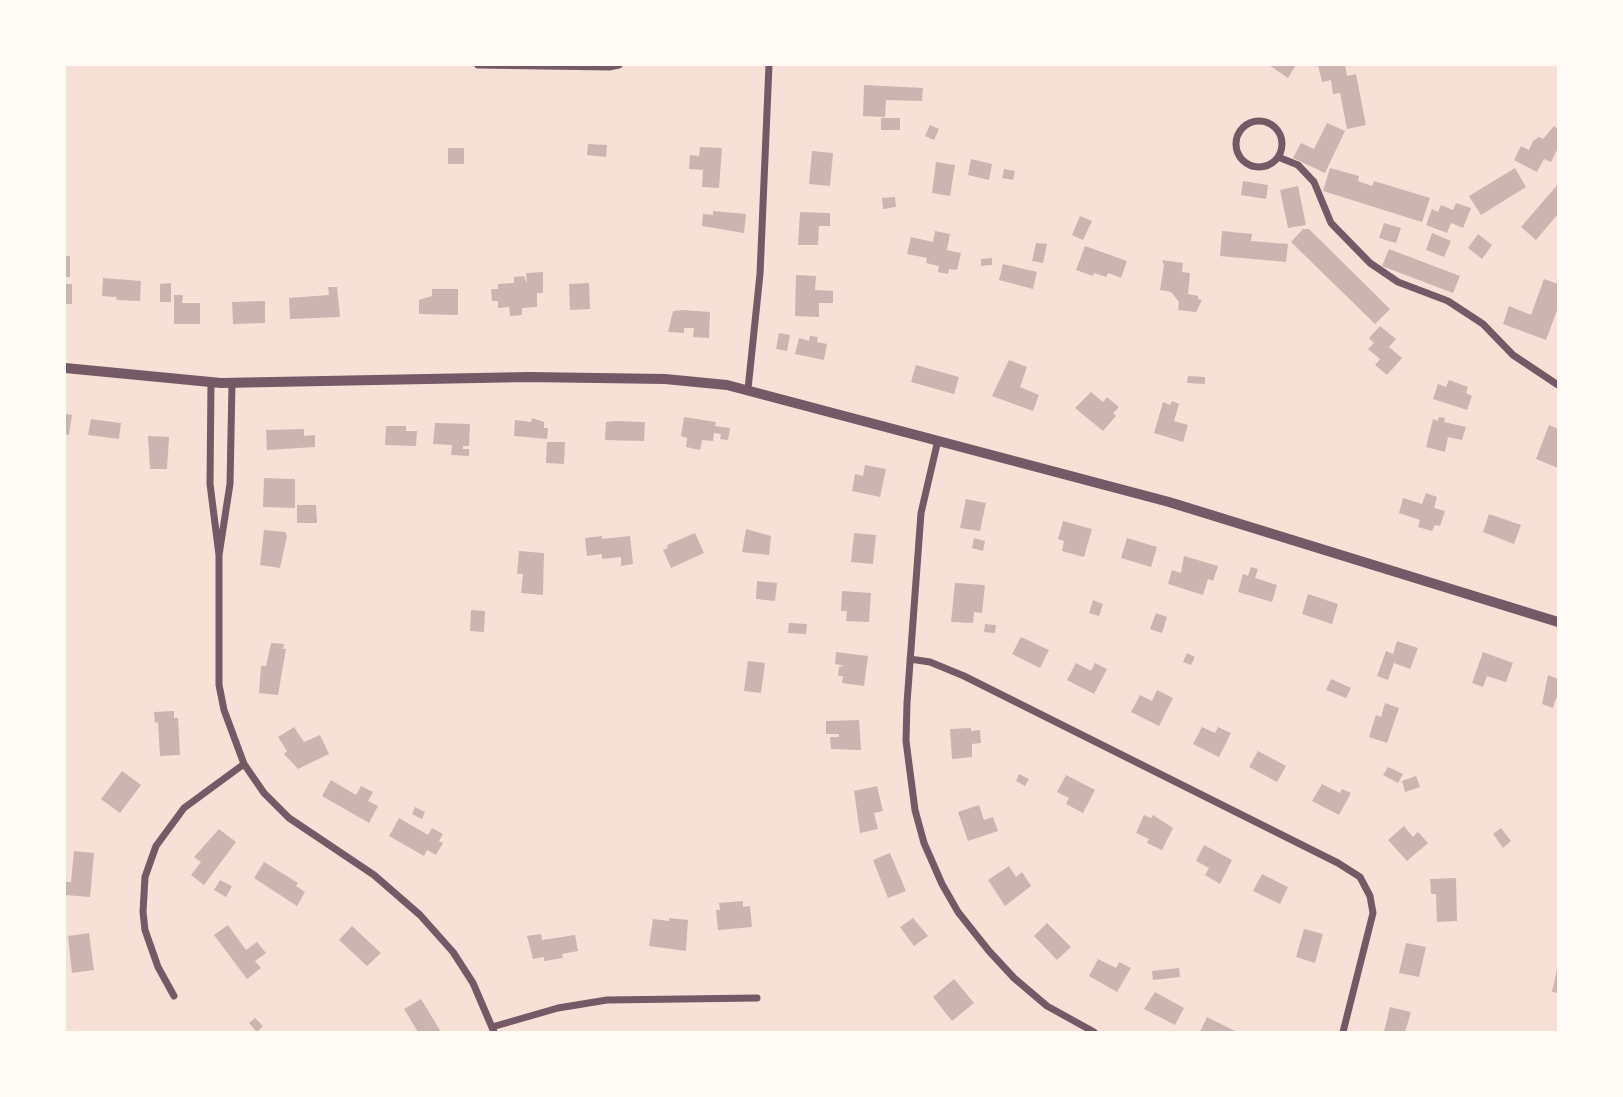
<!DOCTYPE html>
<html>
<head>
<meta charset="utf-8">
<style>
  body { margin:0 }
  #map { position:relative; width:1623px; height:1097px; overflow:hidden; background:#f7e1d7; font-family:Merriweather,serif }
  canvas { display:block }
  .frame { position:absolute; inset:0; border:66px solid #fffaf5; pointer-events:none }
</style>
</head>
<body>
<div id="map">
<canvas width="1623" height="1097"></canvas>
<div class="frame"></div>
</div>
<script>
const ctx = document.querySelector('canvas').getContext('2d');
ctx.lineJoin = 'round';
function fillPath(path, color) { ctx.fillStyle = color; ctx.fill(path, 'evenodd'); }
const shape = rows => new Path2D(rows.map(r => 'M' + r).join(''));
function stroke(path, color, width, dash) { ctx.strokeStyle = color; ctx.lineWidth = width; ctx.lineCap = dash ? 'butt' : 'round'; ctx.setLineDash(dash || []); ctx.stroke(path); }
fillPath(shape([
  [1269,65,1296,65,1288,78],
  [1318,65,1345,65,1347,76,1356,74,1366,125,1347,129,1340,93,1333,94,1331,80,1322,82],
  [864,85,923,88,922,101,886,100,885,117,863,116],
  [881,118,900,118,900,130,881,130],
  [1327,123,1345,131,1325,173,1293,158,1301,143,1314,149],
  [930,125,939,129,934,140,925,136],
  [1554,126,1558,129,1558,148,1551,162,1544,159,1537,172,1514,160,1521,146,1529,150,1533,141,1539,137,1543,139],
  [588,144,607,145,606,157,587,155],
  [700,147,722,148,719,188,702,187,703,170,689,169,690,155,699,156],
  [448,148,464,148,464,164,448,164],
  [812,151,833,153,830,186,809,184],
  [971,159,992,164,989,180,968,175],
  [936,162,955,165,950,196,932,193],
  [1330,168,1359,176,1358,181,1372,186,1374,181,1430,198,1422,222,1323,191],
  [1515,168,1526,187,1481,215,1469,196],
  [1004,169,1015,171,1013,180,1002,178],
  [1243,181,1268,185,1266,199,1241,195],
  [1558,184,1558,214,1536,240,1521,227],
  [1298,186,1306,225,1288,228,1280,190],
  [895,197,896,207,883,209,882,198],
  [1456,203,1471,208,1463,228,1451,223,1447,233,1426,225,1432,209,1438,212,1441,205,1453,210],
  [713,211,746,214,744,233,702,226,703,214,713,215],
  [800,212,830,213,830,226,819,226,818,245,798,245],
  [1080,216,1092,221,1083,240,1072,235],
  [1384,223,1401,228,1396,243,1379,238],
  [1303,229,1309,229,1390,309,1375,324,1291,242],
  [935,231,950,234,947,250,961,253,957,270,949,269,948,274,938,272,939,266,926,263,927,258,907,254,911,237,933,242],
  [1222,231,1252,234,1251,241,1288,244,1286,262,1220,256],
  [1432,233,1451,241,1444,257,1426,250],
  [1478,234,1492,245,1482,259,1468,248],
  [1036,243,1047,244,1043,263,1032,261],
  [1085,246,1127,261,1121,278,1108,273,1106,277,1094,273,1093,276,1076,270],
  [1389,249,1460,276,1453,293,1382,266],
  [65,256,70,256,70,277,65,277],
  [992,258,992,265,981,266,981,259],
  [1162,260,1183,263,1182,272,1190,273,1188,294,1198,296,1198,299,1202,300,1196,312,1178,310,1179,302,1171,292,1160,290,1164,265],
  [1003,264,1037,272,1033,289,999,280],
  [543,272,543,293,537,293,537,307,522,308,522,315,510,316,509,307,498,308,498,301,492,301,491,289,498,289,498,284,514,283,514,277,524,276,527,284,526,273],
  [796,275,816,276,815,290,833,291,833,303,819,303,819,317,795,316],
  [103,278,141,281,140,301,116,300,117,297,102,296],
  [1544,279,1558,284,1558,308,1546,340,1503,324,1509,306,1531,315],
  [171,283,171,302,160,302,160,284],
  [589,283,590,309,570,310,569,284],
  [65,284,72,284,72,304,65,304],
  [328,287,337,287,340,317,290,319,289,298,329,295],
  [432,289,458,289,458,315,419,314,419,300,432,296],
  [174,295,183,295,182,303,200,303,200,324,174,324],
  [265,301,265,323,233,324,232,302],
  [683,310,710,312,709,338,693,337,694,328,684,328,684,333,668,332,673,311],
  [1380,326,1396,339,1389,347,1402,358,1387,375,1375,365,1380,359,1368,349,1374,343,1369,338],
  [779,333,790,335,787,351,776,349],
  [810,336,818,337,817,342,827,344,824,360,795,354,799,338,809,341],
  [1009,360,1027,367,1020,387,1039,395,1033,411,992,396],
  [916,365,959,377,954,394,911,382],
  [1188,376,1205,377,1205,384,1187,383],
  [1449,380,1468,387,1466,393,1472,396,1467,410,1433,399,1438,384,1446,387],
  [1091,392,1103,402,1107,397,1119,407,1113,413,1116,416,1103,431,1075,408],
  [1172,401,1179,404,1174,421,1188,425,1183,442,1154,433,1163,402,1170,405],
  [65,414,72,415,69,435,65,434],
  [684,417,716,422,715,426,730,428,728,440,720,439,721,434,714,433,713,441,702,440,700,450,686,447,687,438,681,436],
  [1439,417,1445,418,1444,422,1466,427,1462,440,1448,437,1445,452,1426,447,1433,419,1438,421],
  [532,418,544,422,544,428,548,428,547,439,514,436,515,420,531,422],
  [91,419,121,423,119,439,88,435],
  [614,421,645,422,644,441,605,440,606,422],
  [435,423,470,424,469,446,463,446,463,449,469,449,469,456,451,455,452,445,433,444],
  [1549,425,1558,429,1558,468,1536,459],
  [386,426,406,426,406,431,417,431,416,446,385,445],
  [304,429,304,436,315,435,315,447,267,450,266,430],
  [148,436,169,437,167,469,150,469],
  [547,442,565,442,564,464,546,463],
  [865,465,886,469,880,497,852,491,855,474,863,476],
  [264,478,295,479,295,508,263,507],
  [1426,493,1437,497,1434,508,1445,511,1440,526,1435,525,1432,531,1418,527,1420,520,1399,513,1403,498,1422,504],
  [966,499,986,503,980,531,960,528],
  [297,505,316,505,317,523,297,523],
  [1489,514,1521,525,1514,544,1483,532],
  [1063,521,1092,529,1084,557,1062,551,1064,541,1058,539],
  [746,529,771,536,769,555,742,552],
  [264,530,285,532,287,536,280,568,260,565],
  [695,533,704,553,671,568,663,550,668,548,667,545],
  [854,533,876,535,873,564,851,562],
  [602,536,602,539,630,536,633,564,621,566,621,557,602,559,602,554,587,556,585,538],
  [974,538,985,541,983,551,972,548],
  [1127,538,1157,547,1151,567,1121,558],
  [519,551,544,553,543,595,521,593,523,574,517,574],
  [1184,556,1218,566,1213,581,1208,579,1203,595,1168,584,1172,570,1181,573],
  [1251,567,1258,569,1255,578,1277,585,1272,602,1238,592,1243,574,1248,576],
  [757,581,777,583,775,601,756,599],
  [955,583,985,585,982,613,974,612,973,623,951,622],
  [842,591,871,593,869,622,846,621,847,611,841,611],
  [1308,594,1338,604,1332,624,1302,614],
  [1093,600,1103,604,1099,616,1089,613],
  [471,610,485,611,484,632,470,631],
  [1156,613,1167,617,1162,633,1150,629],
  [789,623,807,624,806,634,788,633],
  [985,624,996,625,995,633,984,632],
  [1021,637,1049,650,1040,668,1012,654],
  [1397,641,1418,648,1410,669,1394,663,1388,680,1377,676,1386,651,1393,654],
  [271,643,284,644,283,649,286,649,278,695,259,693,261,666,266,666],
  [836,652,868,656,864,686,842,683,843,676,838,676,839,667,845,666,835,664],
  [1483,652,1513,663,1506,682,1487,676,1483,687,1472,683],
  [1187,653,1195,657,1191,665,1183,662],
  [748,661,765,663,761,693,744,691],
  [1076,663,1091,671,1095,663,1107,669,1094,694,1067,680],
  [1548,675,1558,679,1558,699,1556,698,1553,708,1542,704],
  [1331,679,1351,688,1346,698,1326,690],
  [1157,690,1173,698,1159,726,1131,712,1140,695,1152,701],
  [1385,703,1399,708,1387,743,1369,737,1376,715,1381,717],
  [174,711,174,718,178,718,180,755,160,756,158,722,155,723,154,712],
  [859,720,861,750,831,749,830,737,839,737,839,734,826,734,826,721],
  [294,727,304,742,320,735,329,754,298,769,284,754,287,751,278,737],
  [1202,727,1215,733,1218,727,1231,733,1219,757,1193,744],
  [971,728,971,731,980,730,981,743,972,744,972,757,952,759,950,729],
  [1258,751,1286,766,1277,782,1249,767],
  [1388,767,1403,774,1398,783,1383,775],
  [122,771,141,785,120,813,101,799],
  [1019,774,1029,779,1025,786,1016,781],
  [1066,775,1095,790,1083,813,1066,804,1069,798,1057,792],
  [1416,776,1420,787,1405,792,1402,781],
  [331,780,356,795,361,786,373,792,368,801,378,806,369,823,322,796],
  [1322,784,1340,793,1342,789,1351,793,1339,815,1312,801],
  [877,786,883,811,874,813,878,829,860,833,854,791],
  [979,805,984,820,993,817,998,831,968,841,958,812],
  [415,807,425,812,422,819,412,814],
  [1144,815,1151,818,1153,815,1173,828,1162,850,1147,843,1149,839,1136,833],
  [399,818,428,835,432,828,443,834,439,841,443,843,436,855,427,850,424,856,389,836],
  [1404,826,1413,837,1418,832,1428,843,1407,861,1388,840],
  [1501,828,1511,841,1503,848,1493,834],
  [219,829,236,842,204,885,191,875,201,862,194,857],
  [1204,845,1232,860,1220,884,1205,875,1209,868,1196,861],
  [74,851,94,853,90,897,65,895,65,882,71,882],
  [890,853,906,891,888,898,873,860],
  [264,862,298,883,296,886,305,892,297,906,254,878],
  [1009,866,1016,877,1022,872,1031,886,1005,906,988,880],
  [1262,874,1288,887,1280,904,1253,891],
  [1456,878,1457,921,1437,922,1436,894,1431,894,1430,879],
  [220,880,232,886,226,897,214,890],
  [743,901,743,907,750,906,752,927,718,930,716,910,720,910,719,903],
  [669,918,688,920,686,951,649,946,653,919,669,921],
  [913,918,928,936,914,946,900,927],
  [1047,923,1071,947,1057,960,1034,936],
  [228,925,246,950,257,942,266,953,255,961,261,968,247,979,214,935],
  [352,926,381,953,367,966,339,940],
  [1304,929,1323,934,1315,963,1296,957],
  [89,933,94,970,72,973,68,936],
  [541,934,542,940,575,935,578,951,562,954,563,958,544,961,544,957,533,959,527,936],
  [1406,943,1426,947,1419,977,1399,973],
  [1098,959,1116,968,1119,962,1131,968,1117,992,1089,976],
  [1179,968,1180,977,1153,980,1152,971],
  [1557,969,1558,969,1558,993,1552,992],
  [954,979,974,1003,952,1021,933,997],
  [1155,992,1184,1008,1175,1025,1144,1009],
  [421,999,441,1032,418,1032,404,1009],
  [1390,1007,1411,1012,1405,1032,1384,1032],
  [1207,1017,1237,1032,1200,1032],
  [255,1018,263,1026,257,1032,249,1023]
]), '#ccb4b1');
stroke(shape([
  [478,65,609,67,619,65],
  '1236 144a23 23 0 1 1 46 0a23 23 0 1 1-46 0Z',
  [1278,157,1298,165,1314,182,1331,223,1370,263,1398,282,1448,301,1483,324,1513,355,1558,385],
  [211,382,210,484,219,555,230,484,232,383],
  [748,389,760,274,769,65],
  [938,440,921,513,907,703,906,741,915,810,924,843,942,884,958,912,989,951,1014,978,1047,1006,1094,1032],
  [219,555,219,685,224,710,244,764,264,793,289,818,374,875,420,915,453,952,473,983,494,1032],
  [910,659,930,662,964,676,1338,863,1360,877,1370,896,1373,913,1343,1032],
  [174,996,158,967,145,930,143,912,145,877,156,846,184,808,244,764],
  [492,1027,558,1008,607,1000,757,998]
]), '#755966', 7);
stroke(shape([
  [65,368,221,383,529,377,665,379,727,385,1169,502,1558,622]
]), '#755966', 10);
</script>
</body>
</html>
